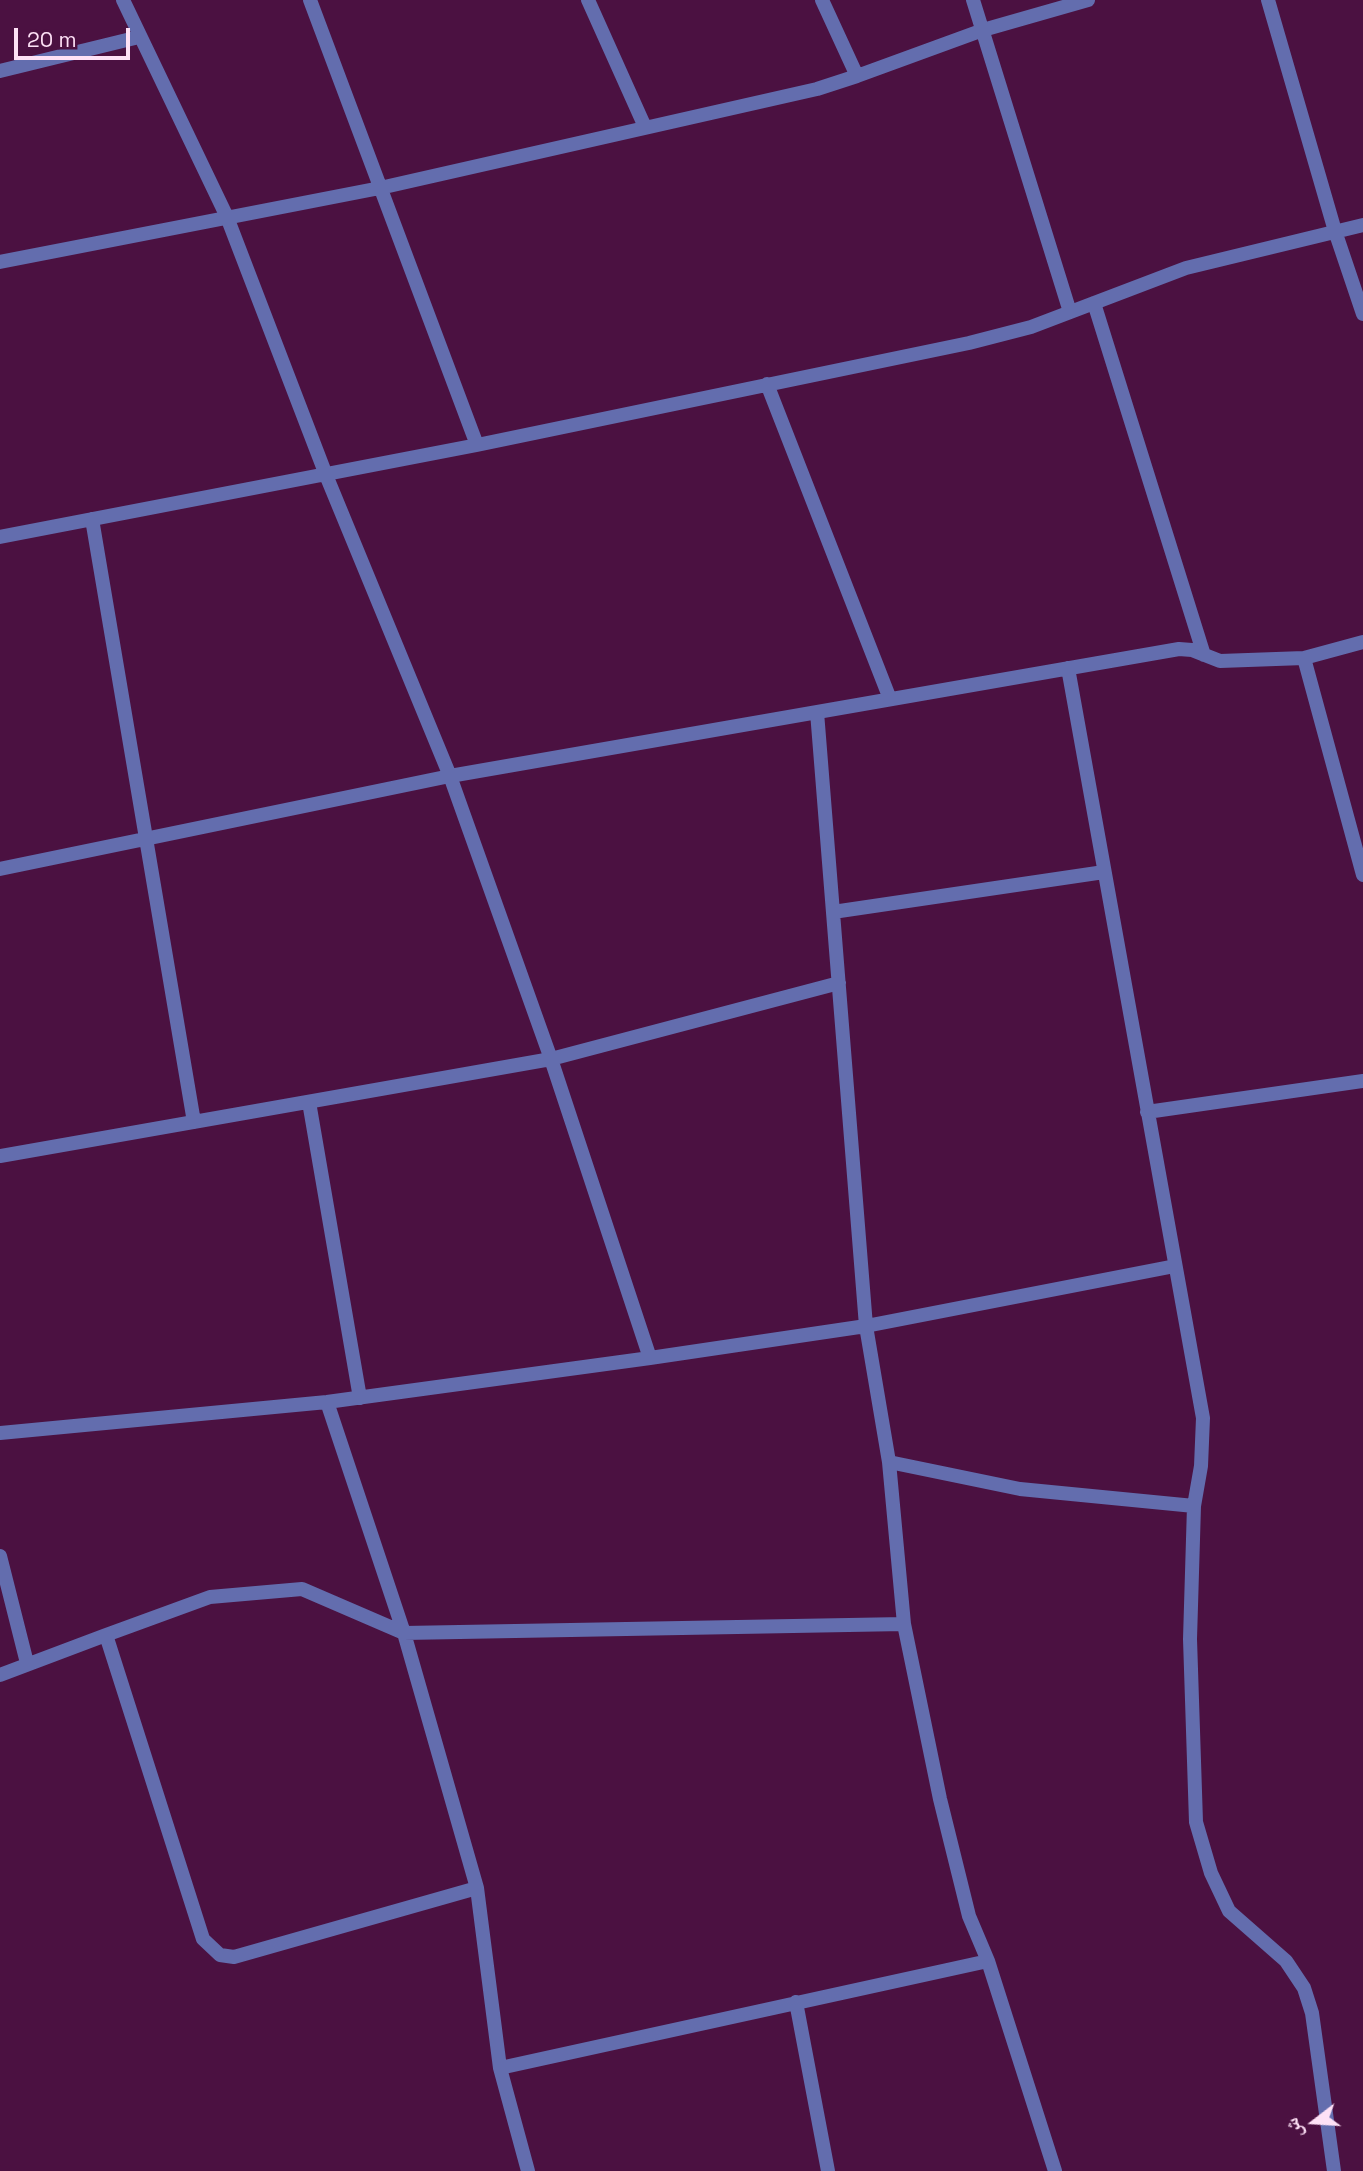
<!DOCTYPE html>
<html>
<head>
<meta charset="utf-8">
<style>
  body { margin:0 }
  #map { position:relative; width:1363px; height:2171px; overflow:hidden; background:#4b1141; font-family:"Space Grotesk","Noto Naskh Arabic",sans-serif }
  canvas { display:block }
  .north { position:absolute; left:1279px; top:2087px; width:70px; height:70px; -webkit-text-stroke:5px #4b1141; paint-order:stroke; rotate:253deg; font-size:19px; font-weight:700; line-height:28px; text-align:center; color:#fee1f6 }
  .north::after { content:''; display:block; margin:auto; width:24px; height:32px; background:#fee1f6; clip-path:polygon(50% 0,100% 100%,50% 72%,0 100%) }
  .scale { position:absolute; left:14px; top:28px; width:116px; height:32px; box-sizing:border-box; border:4px solid #fee1f6; border-top:0; padding-left:9px; font-size:21px; line-height:24px; white-space:nowrap; color:#fee1f6; -webkit-text-stroke:5px #4b1141; paint-order:stroke }
</style>
</head>
<body>
<div id="map">
<canvas width="1363" height="2171"></canvas>
<div class="north">ش</div>
<div class="scale">20 m</div>
</div>
<script>
const ctx = document.querySelector('canvas').getContext('2d');
ctx.lineJoin = 'round';
const shape = rows => new Path2D(rows.map(r => 'M' + r).join(''));
function stroke(path, color, width, dash) { ctx.strokeStyle = color; ctx.lineWidth = width; ctx.lineCap = dash ? 'butt' : 'round'; ctx.setLineDash(dash || []); ctx.stroke(path); }
stroke(shape([
  [123,0,227,217,326,475,450,776,551,1059,650,1358],
  [310,0,477,445],
  [588,0,645,127],
  [973,0,1070,312],
  [1268,0,1335,231,1363,314],
  [0,71,139,37],
  [857,76,983,30,1088,0],
  [0,262,380,188,817,89,857,76,822,0],
  [1094,303,1204,655],
  [767,384,890,699],
  [92,519,194,1122],
  [0,537,477,445,969,343,1031,327,1186,268,1363,225],
  [1304,658,1363,875],
  [1068,668,1203,1418,1201,1466,1194,1506],
  [817,712,866,1326,889,1462,904,1624,940,1799,969,1916,988,1961,1055,2171],
  [0,869,450,776,1179,649,1192,650,1220,661,1304,658,1363,642],
  [833,912,1104,872],
  [309,1102,360,1398],
  [1147,1112,1363,1081],
  [0,1156,551,1059,839,983],
  [327,1402,404,1633,477,1888,500,2068,528,2171],
  [0,1433,327,1402,650,1358,866,1326,1175,1266],
  [889,1462,1020,1489,1194,1506,1190,1639,1196,1822,1211,1873,1229,1911,1286,1961,1304,1988,1312,2013,1334,2171],
  [0,1556,27,1663],
  [106,1635,210,1597,302,1589,404,1633,904,1624],
  [0,1675,106,1635,203,1939,220,1955,234,1957,477,1888],
  [796,2002,828,2171],
  [500,2068,988,1961]
]), '#636dae', 14);
</script>
</body>
</html>
